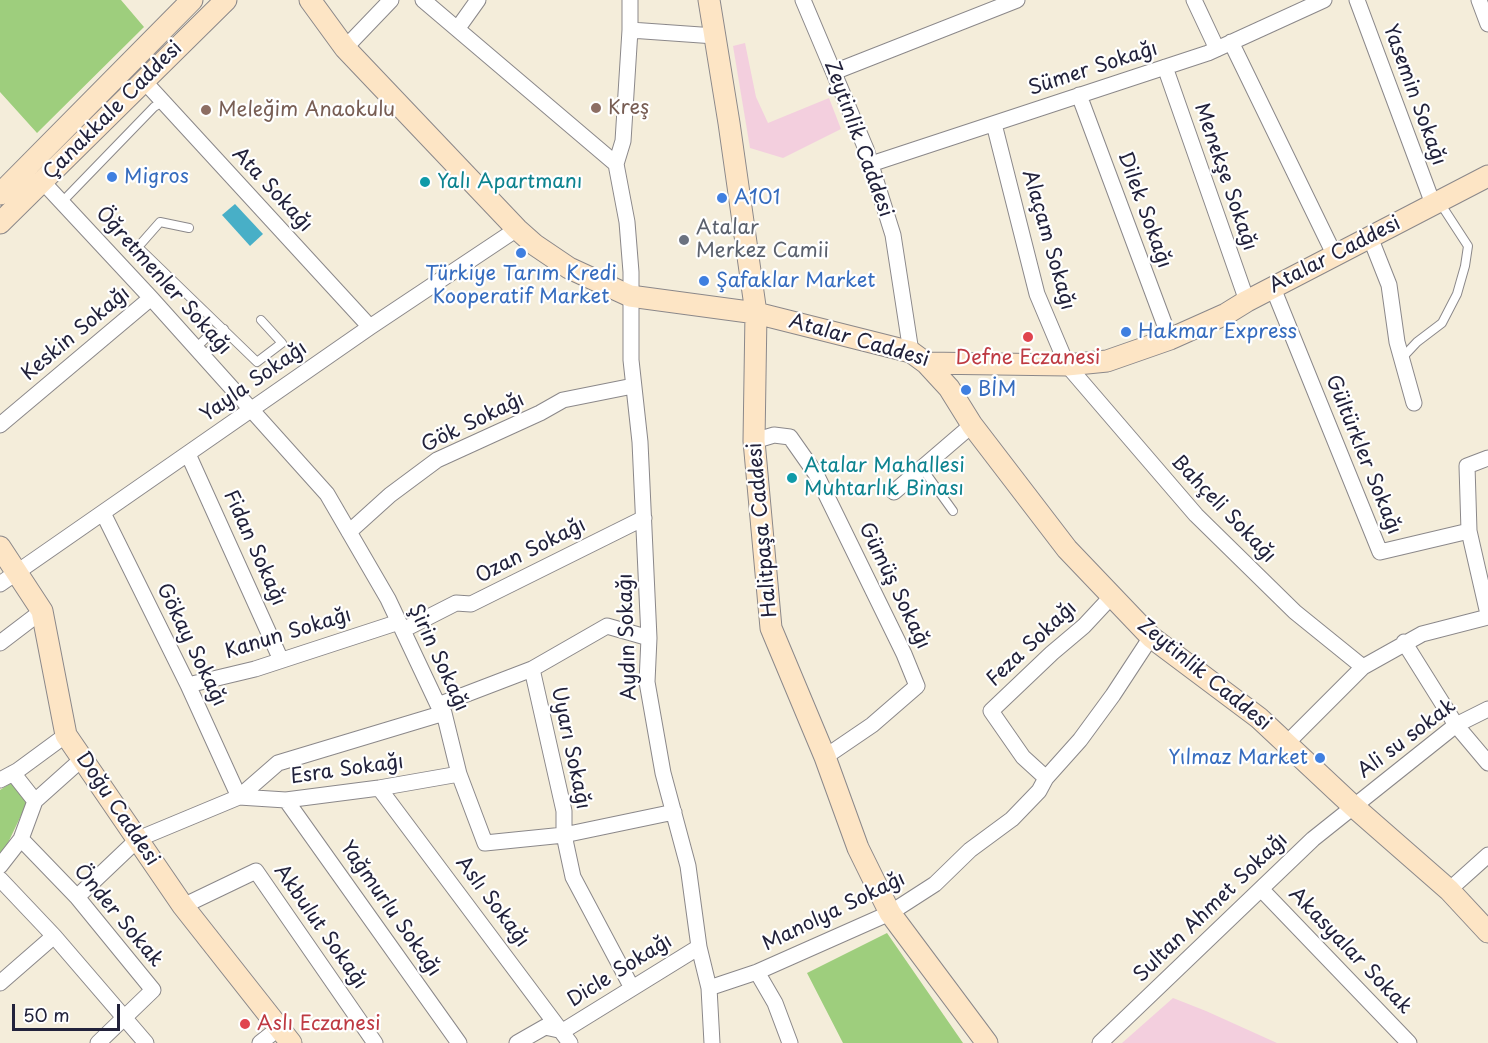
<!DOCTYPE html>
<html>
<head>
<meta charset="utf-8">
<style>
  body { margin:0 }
  #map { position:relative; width:1488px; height:1043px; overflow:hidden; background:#f4edda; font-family:"Playpen Sans",sans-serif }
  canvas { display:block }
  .scale { position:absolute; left:12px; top:1004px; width:108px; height:27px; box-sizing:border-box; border:3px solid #22223b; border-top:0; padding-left:8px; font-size:18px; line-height:21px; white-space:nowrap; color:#22223b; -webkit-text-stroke:4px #fff; paint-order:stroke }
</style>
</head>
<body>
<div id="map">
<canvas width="1488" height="1043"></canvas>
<div class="scale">50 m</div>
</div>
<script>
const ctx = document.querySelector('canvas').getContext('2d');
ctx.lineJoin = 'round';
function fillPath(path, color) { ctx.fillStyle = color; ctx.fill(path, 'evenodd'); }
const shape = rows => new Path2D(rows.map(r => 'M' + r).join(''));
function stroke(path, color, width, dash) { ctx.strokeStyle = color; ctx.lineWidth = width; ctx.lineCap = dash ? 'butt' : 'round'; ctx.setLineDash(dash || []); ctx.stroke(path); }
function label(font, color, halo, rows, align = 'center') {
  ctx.font = font + ' "Playpen Sans",sans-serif'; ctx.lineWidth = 4.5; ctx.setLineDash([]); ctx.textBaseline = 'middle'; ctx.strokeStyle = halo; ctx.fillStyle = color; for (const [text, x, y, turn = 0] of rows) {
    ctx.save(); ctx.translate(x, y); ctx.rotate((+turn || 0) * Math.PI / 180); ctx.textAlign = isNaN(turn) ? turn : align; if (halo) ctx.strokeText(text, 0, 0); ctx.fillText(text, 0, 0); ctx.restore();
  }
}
fillPath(shape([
  [745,43,756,97,768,123,829,98,841,129,783,158,750,148,733,46],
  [1173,998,1206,1011,1277,1043,1122,1043]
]), '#f3cfde');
fillPath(shape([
  [0,0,121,0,144,27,37,133,0,92],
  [11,783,27,803,6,847,0,854,0,790],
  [887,933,963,1043,843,1043,807,973]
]), '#9ece7d');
fillPath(shape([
  [235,204,263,234,250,246,222,215]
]), '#48afc7');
const lane = shape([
  [62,202,154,107,162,102],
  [189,228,160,222,138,247,257,362,282,343,261,320],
  [196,348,208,336,220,333],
  [204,356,216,344,220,333,224,329],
  [1402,358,1417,342,1442,323,1457,294,1465,266,1468,246,1440,203],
  [922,468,953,511]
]);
const street = shape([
  [423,0,616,164,623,141,630,30],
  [630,0,630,30,715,36],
  [803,0,866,149,893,235,911,352],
  [1194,0,1217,49],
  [1357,0,1433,204],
  [1479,0,1488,24],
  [458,28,478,0],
  [1231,42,1335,256],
  [345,48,391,0],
  [1165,67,1247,301],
  [834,72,1017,0],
  [144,81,370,327],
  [1079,95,1170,339],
  [994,124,1037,294,1067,365,1196,515,1295,612,1363,667],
  [616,164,627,222,631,272,631,360,640,442,649,638,647,682,663,773,688,866,699,947,709,988,712,1043],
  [871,164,1208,53,1324,0],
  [42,181,151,298,327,494,388,599,438,705,444,713,459,774,485,843,564,835,674,812],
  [1370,237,1389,285,1397,342,1414,403],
  [1273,288,1380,552,1469,531],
  [0,425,151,298],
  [754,441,774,435,790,437,816,474,904,654,917,686,872,725,825,757],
  [188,454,281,660],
  [1488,458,1467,466,1469,531,1488,614],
  [894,492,972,425],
  [103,513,188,685,239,797,286,800,379,788,459,774],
  [349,532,390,495,437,460,540,413,563,400,633,386],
  [0,584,370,327,517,229],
  [403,630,456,603,471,604,644,518],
  [1404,642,1456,725,1488,763],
  [0,643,42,611],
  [532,669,564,811,564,835,573,877,632,988],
  [188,685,255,669,399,622],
  [438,705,532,669,607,626,649,638],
  [1287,743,1363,667,1422,634,1488,617],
  [13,773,35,801],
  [1046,778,1023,757,991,711,1052,653,1084,626,1111,597],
  [0,780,17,771,66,735],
  [379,788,570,1043],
  [286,800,459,1043],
  [21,839,77,897,153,990,98,1043],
  [0,866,21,839,35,801,82,759],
  [0,879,54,936,146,1043],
  [1261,889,1409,1043],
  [1449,890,1488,855],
  [77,897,138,839,239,797,278,763,444,713],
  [183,906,256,871,375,1043],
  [757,972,775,1003,790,1043],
  [0,983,54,936],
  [709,988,757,972,890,913,935,884,970,850,1012,819,1039,791,1046,778,1080,740,1113,695,1151,637],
  [260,1043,279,1028],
  [517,1043,545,1027,563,1031,699,947],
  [1100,1043,1313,839,1456,725,1488,709]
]);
const secondary = shape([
  [310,0,345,48,517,229,535,245,569,268,630,296,756,313,911,352,926,363,1067,365,1107,361,1170,339,1226,314,1247,301,1488,176],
  [709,0,729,123,756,313,754,441,771,628,825,757,858,848,890,913,987,1043],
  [0,194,192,0],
  [0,223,226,0],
  [926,363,949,388,972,425,1067,549,1151,637,1259,718,1353,806,1449,890,1488,932],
  [0,547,42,611,66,735,183,906,291,1043]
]);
stroke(lane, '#8b888a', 10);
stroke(street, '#8b888a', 17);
stroke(secondary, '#8b888a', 23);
stroke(lane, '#fff', 8);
stroke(street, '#fff', 15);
stroke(secondary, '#fde5c5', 21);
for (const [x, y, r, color] of [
  [596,108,6,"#8d6e63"],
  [206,110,6,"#8d6e63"],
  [112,177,6,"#3f7fe0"],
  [425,182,6,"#0f9aa8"],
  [722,198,6,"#3f7fe0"],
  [684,240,6,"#6b7280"],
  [521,253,6,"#3f7fe0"],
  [704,281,6,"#3f7fe0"],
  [1126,332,6,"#3f7fe0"],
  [1028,337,6,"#e0444e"],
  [966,390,6,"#3f7fe0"],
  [792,478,6,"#0f9aa8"],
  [1320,758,6,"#3f7fe0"],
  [245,1024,6,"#e0444e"]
]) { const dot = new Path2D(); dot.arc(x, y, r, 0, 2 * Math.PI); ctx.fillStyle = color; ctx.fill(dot); stroke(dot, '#fff', 2); }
label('20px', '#22223b', '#fff', [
  ["Sümer Sokağı",1093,69,-18],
  ["Yasemin Sokağı",1414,95,70],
  ["Çanakkale Caddesi",113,111,-45],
  ["Zeytinlik Caddesi",858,139,70],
  ["Menekşe Sokağı",1225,177,71],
  ["Ata Sokağı",272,190,47],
  ["Dilek Sokağı",1144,210,70],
  ["Alaçam Sokağı",1048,240,74],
  ["Atalar Caddesi",1335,255,-27],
  ["Öğretmenler Sokağı",163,281,48],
  ["Keskin Sokağı",76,334,-40],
  ["Atalar Caddesi",859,341,16],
  ["Yayla Sokağı",254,382,-35],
  ["Gök Sokağı",473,423,-26],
  ["Gültürkler Sokağı",1363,455,68],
  ["Bahçeli Sokağı",1223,509,46],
  ["Halitpaşa Caddesi",763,530,-95],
  ["Fidan Sokağı",254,548,66],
  ["Ozan Sokağı",531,551,-27],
  ["Gümüş Sokağı",894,586,64],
  ["Kanun Sokağı",288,634,-17],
  ["Aydın Sokağı",628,637,-92],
  ["Feza Sokağı",1032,644,-43],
  ["Gökay Sokağı",191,645,64],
  ["Şirin Sokağı",438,658,65],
  ["Zeytinlik Caddesi",1204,675,39],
  ["Ali su sokak",1407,739,-37],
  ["Uyarı Sokağı",570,748,78],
  ["Esra Sokağı",347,770,-8],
  ["Doğu Caddesi",117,809,56],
  ["Aslı Sokağı",492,902,53],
  ["Sultan Ahmet Sokağı",1211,908,-44],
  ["Yağmurlu Sokağı",390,909,55],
  ["Manolya Sokağı",834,912,-26],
  ["Önder Sokak",118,916,50],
  ["Akbulut Sokağı",320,927,55],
  ["Akasyalar Sokak",1350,951,46],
  ["Dicle Sokağı",620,971,-32]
]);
label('20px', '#785e54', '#fff', [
  ["Kreş",608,108],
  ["Meleğim Anaokulu",218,110]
], 'left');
label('20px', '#366cbe', '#fff', [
  ["Migros",124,177],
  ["A101",734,198],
  ["Türkiye Tarım Kredi",521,274,"center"],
  ["Kooperatif Market",521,297,"center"],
  ["Şafaklar Market",716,281],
  ["Hakmar Express",1138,332],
  ["BİM",978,390],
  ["Yılmaz Market",1308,758,"right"]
], 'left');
label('20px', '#0d838f', '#fff', [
  ["Yalı Apartmanı",437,182],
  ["Atalar Mahallesi",804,466],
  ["Muhtarlık Binası",804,489]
], 'left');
label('20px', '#5b616d', '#fff', [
  ["Atalar",696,228],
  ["Merkez Camii",696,251]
], 'left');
label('20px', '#be3a42', '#fff', [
  ["Defne Eczanesi",1028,358],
  ["Aslı Eczanesi",257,1024,"left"]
]);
</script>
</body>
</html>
